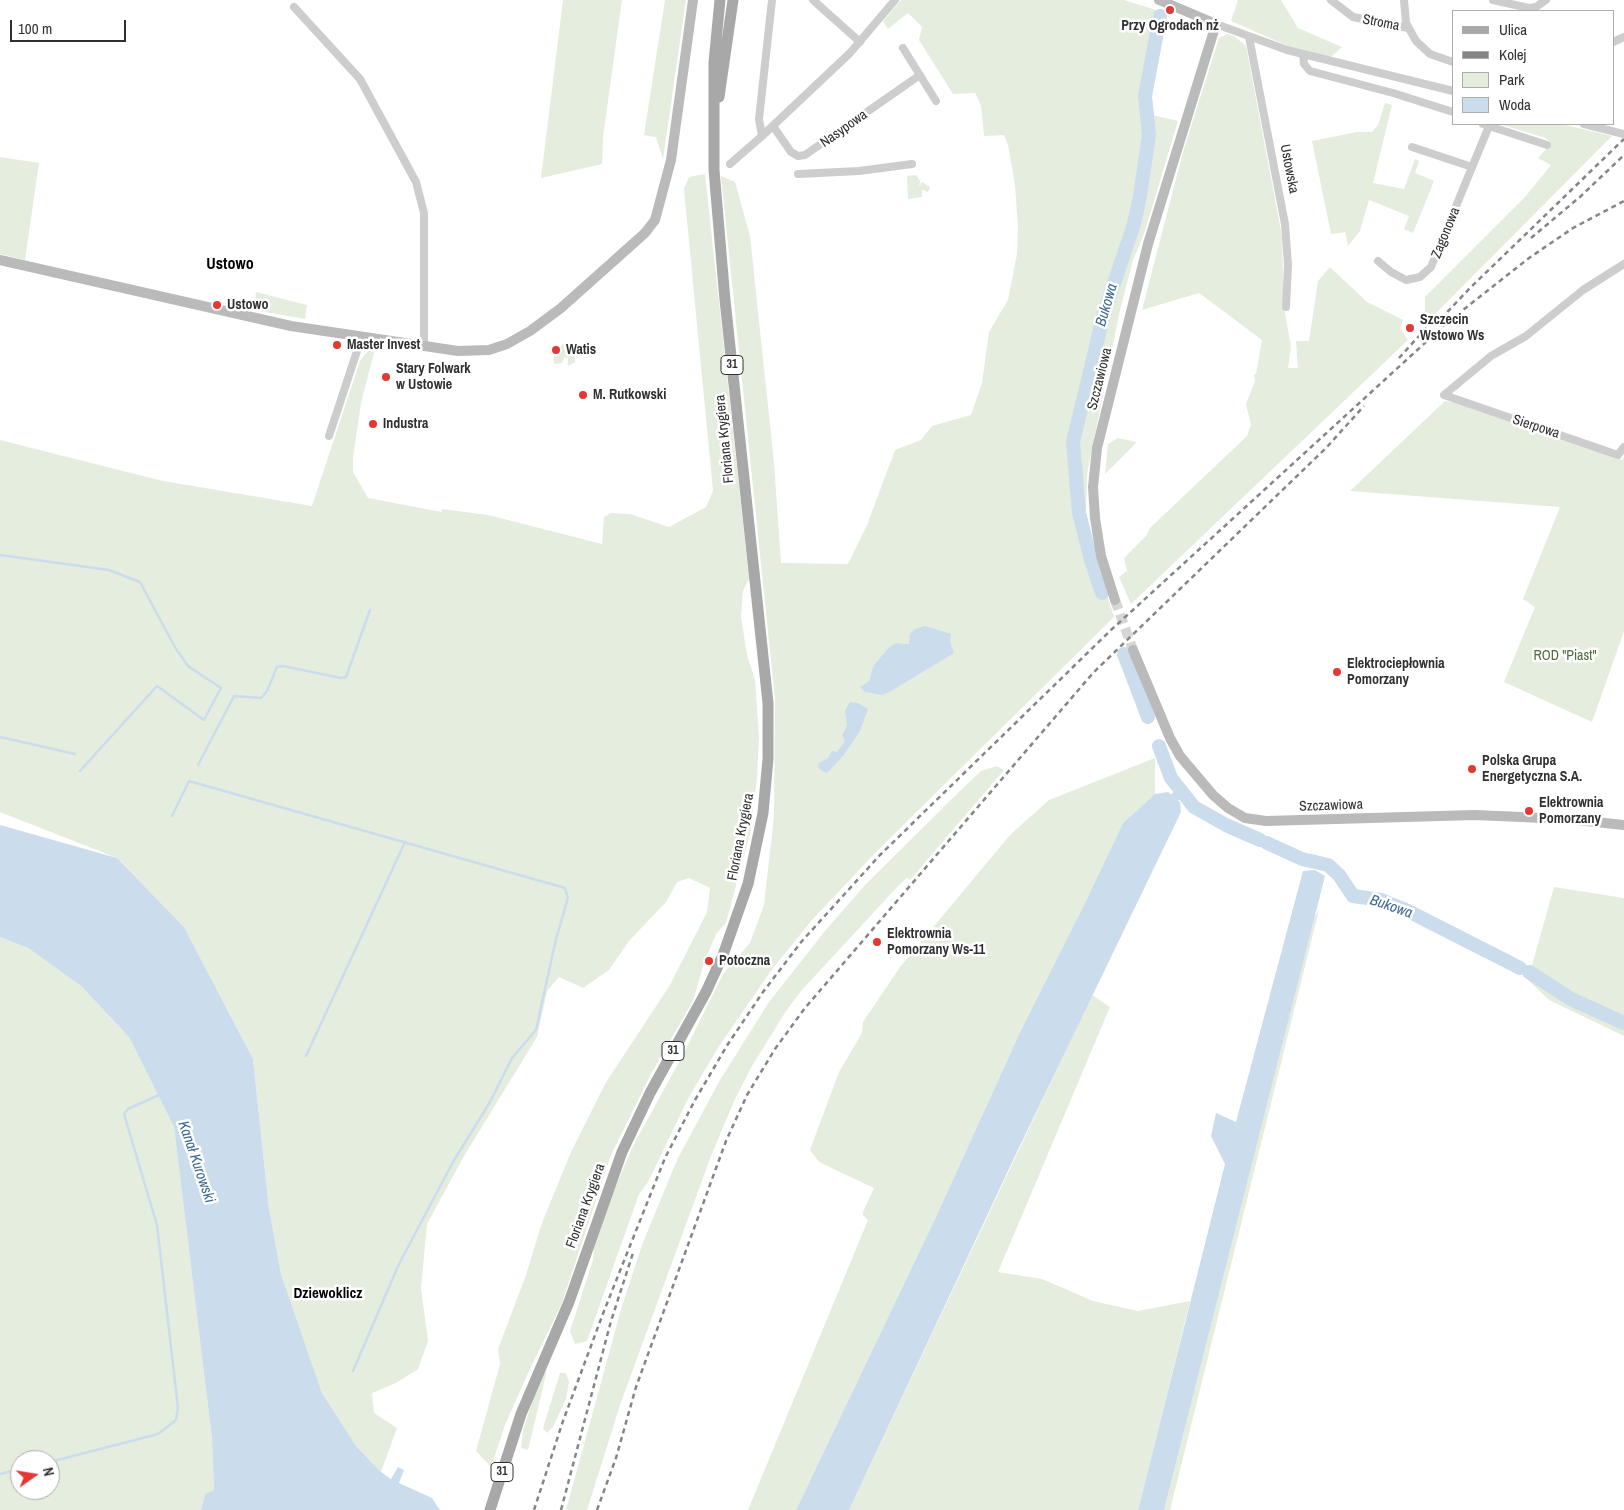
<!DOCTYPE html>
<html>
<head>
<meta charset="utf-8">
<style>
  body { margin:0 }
  #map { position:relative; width:1624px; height:1510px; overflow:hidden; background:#fff; font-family:"Archivo Narrow",sans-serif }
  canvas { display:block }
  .legend { position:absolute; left:1452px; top:10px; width:162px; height:115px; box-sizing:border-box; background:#fff; border:1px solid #acacac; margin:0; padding:6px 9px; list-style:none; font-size:15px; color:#303030 }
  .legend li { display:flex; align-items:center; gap:10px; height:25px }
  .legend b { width:25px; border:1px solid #acacac }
  .north { position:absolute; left:10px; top:1450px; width:50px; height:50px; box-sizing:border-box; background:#fff; border:1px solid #acacac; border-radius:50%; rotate:77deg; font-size:14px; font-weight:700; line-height:20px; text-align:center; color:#303030 }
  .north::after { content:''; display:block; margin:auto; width:18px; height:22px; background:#e43835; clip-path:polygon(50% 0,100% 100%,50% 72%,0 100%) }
  .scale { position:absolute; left:10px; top:20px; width:116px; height:22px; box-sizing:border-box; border:2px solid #303030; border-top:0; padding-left:6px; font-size:15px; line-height:18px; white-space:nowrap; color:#303030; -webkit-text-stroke:4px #fff; paint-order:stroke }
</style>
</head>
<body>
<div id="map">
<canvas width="1624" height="1510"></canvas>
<ul class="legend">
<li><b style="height:6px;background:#a8a8a8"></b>Ulica</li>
<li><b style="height:6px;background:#858585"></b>Kolej</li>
<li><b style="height:14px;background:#e5edde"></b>Park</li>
<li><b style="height:14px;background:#cbdcec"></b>Woda</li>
</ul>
<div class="north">N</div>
<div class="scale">100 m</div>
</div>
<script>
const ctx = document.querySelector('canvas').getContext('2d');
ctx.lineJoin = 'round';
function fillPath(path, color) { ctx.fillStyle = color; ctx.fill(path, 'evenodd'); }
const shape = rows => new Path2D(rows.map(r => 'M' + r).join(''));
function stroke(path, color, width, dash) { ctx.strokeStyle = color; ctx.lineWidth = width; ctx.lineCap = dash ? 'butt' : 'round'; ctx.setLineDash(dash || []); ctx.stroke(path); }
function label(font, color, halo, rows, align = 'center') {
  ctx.font = font + ' "Archivo Narrow",sans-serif'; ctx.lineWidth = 5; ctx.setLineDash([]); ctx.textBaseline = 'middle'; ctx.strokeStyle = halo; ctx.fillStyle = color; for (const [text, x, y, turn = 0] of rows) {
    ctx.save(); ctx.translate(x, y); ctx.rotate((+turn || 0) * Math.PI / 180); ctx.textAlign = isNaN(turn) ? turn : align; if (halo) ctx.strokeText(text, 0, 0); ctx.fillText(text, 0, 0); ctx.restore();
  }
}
fillPath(shape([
  [563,0,622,0,603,137,602,164,541,178],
  [665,0,686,0,663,159,656,137,644,135],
  [901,0,1124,0,1159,11,1142,96,1143,113,1178,121,1144,234,1133,260,1120,310,1087,474,1086,512,1095,558,1114,617,875,853,812,920,773,968,719,1046,689,1097,648,1182,639,1194,587,1341,575,1344,570,1331,593,1260,594,1246,605,1211,633,1146,684,1053,723,974,750,943,764,905,774,816,775,700,721,176,735,182,750,236,774,463,781,563,848,564,867,525,895,450,921,440,932,426,971,415,982,383,989,332,1008,300,1017,254,1018,229,1015,185,1008,145,1004,135,984,136,981,105,975,93,953,94,919,40,922,27,908,13,888,29,883,21],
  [896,643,910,644,953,653,922,671,860,687,869,681,873,666,889,647],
  [1238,0,1281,0,1298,28,1342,47,1331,57,1288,46,1231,21],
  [1227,34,1234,36,1246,46,1282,236,1284,307,1291,347,1288,368,1298,368,1296,341,1309,341,1318,281,1330,267,1367,302,1403,320,1400,328,1408,340,1131,604,1119,577,1127,571,1124,558,1147,535,1150,528,1247,436,1251,425,1246,404,1255,381,1254,374,1256,374,1262,340,1199,293,1142,310,1183,152,1219,38],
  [1385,103,1392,105,1373,183,1404,189,1415,159,1419,161,1415,173,1434,181,1413,233,1404,229,1409,216,1369,200,1360,231,1348,246,1345,232,1331,234,1312,141,1357,132,1372,132,1378,125],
  [1499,124,1561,124,1612,136,1425,324,1425,297,1525,197,1551,165,1538,158,1551,144,1546,138],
  [0,157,39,163,25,260,0,254],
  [705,174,749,579,743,591,741,617,747,655,755,680,759,737,757,778,750,834,726,923,716,934,703,966,693,1001,652,1072,611,1155,562,1303,528,1373,505,1425,491,1467,476,1451,500,1364,498,1349,525,1278,542,1223,571,1152,605,1084,670,985,707,912,710,888,689,878,677,882,666,902,629,941,609,970,583,988,559,977,547,991,537,1037,464,1156,427,1224,421,1288,428,1341,418,1369,396,1383,372,1393,374,1413,397,1428,381,1472,356,1446,322,1393,281,1274,269,1209,253,1059,184,927,117,858,0,812,0,440,163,481,312,506,360,361,368,351,375,349,361,403,353,458,353,472,368,498,442,512,442,509,488,515,602,544,604,517,611,513,630,514,669,527,706,507,713,491,684,189,689,177],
  [916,175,920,181,919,186,922,182,930,187,928,192,922,190,922,197,908,199,907,176],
  [256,292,307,305,305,319,254,310],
  [562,343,575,357,575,362,568,366,568,358,564,357,562,363,554,364,554,355,559,355],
  [1445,401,1458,403,1622,460,1624,457,1624,631,1592,722,1504,682,1535,607,1523,599,1560,507,1350,491],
  [1118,438,1136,442,1136,443,1105,474,1108,444],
  [1155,758,1155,794,1123,823,1084,905,1022,1028,935,1219,796,1510,748,1510,868,1220,863,1215,863,1212,874,1188,819,1162,810,1150,839,1072,862,1033,863,1022,900,967,1010,835,1049,800],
  [997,766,1004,770,910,880,907,878,899,885,801,991,786,1011,752,1066,735,1099,711,1156,621,1402,587,1510,566,1510,622,1306,642,1245,677,1160,720,1080,769,1002,825,931,865,885,961,790,981,771],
  [1554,887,1624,898,1624,1036,1549,1000,1526,978,1531,969],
  [1319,910,1170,1510,1164,1510,1314,918],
  [0,937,28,948,81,986,129,1037,174,1127,212,1439,214,1490,205,1494,201,1510,0,1510],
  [20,1460,50,1460,50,1490,20,1490],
  [1092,995,1110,1007,998,1272,1042,1279,1093,1301,1138,1311,1190,1301,1138,1510,849,1510],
  [547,1370,528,1450,521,1448,523,1431,534,1395,541,1378],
  [560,1373,566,1373,569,1382,566,1399,553,1427,547,1433,543,1428]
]), '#e5edde');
fillPath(shape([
  [925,626,951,634,950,642,954,653,891,691,882,695,865,692,860,687,869,681,873,666,889,647,896,643,909,644,910,634,915,629],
  [850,702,858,703,868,709,860,731,843,756,827,773,822,771,818,767,819,763,828,758,832,751,837,752,845,741,842,735,847,726,845,710],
  [1168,792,1180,802,1181,812,1015,1156,849,1510,796,1510,935,1219,1022,1028,1084,905,1123,823,1155,794],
  [0,825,117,858,184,927,253,1059,269,1209,281,1274,322,1393,356,1446,381,1472,391,1479,398,1467,404,1470,399,1483,432,1498,440,1510,201,1510,205,1494,214,1490,212,1439,174,1127,129,1037,81,986,28,948,0,937],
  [1315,870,1325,876,1164,1510,1138,1510,1225,1164,1211,1136,1216,1113,1236,1122,1303,871]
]), '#cbdcec');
stroke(shape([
  [0,555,109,570,140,582,176,649,188,666,221,688,204,720,157,686,80,771],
  [0,737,75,754],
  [198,765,234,696,261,698,267,691,277,667,283,666,341,678,346,677,370,610],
  [172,816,189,781,565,888,568,898,556,939,536,1030,512,1058,490,1102,453,1162,399,1264,353,1371],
  [306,1056,405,842],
  [50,1462,158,1434,176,1420,178,1408,157,1225,124,1114,128,1109,161,1094],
  [0,1474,20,1469]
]), '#cbdcec', 2.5);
stroke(shape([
  [1168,804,1180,792]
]), '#cbdcec', 9);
stroke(shape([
  [1102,593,1091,560,1079,513,1073,442,1104,313,1134,224,1140,196,1149,135,1145,96,1160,16],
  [1124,654,1148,717],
  [1159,746,1171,778,1194,807,1226,825,1260,840],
  [1267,843,1302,859,1328,865,1339,875,1353,896,1381,900,1408,911,1520,968],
  [1529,972,1571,999,1624,1023]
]), '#cbdcec', 14);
stroke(shape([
  [1115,600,1133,650]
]), '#d6d6d6', 10, [10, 5]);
stroke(shape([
  [813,0,860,42],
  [1331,0,1353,17,1408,28],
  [1404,0,1406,23,1416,41,1430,54,1453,62],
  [1493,0,1529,8,1536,7,1546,0],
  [294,7,360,79,416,182,424,213,424,346],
  [1216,24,1287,50,1453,91],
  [1249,37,1285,224,1288,265,1286,307],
  [1613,42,1624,37],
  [903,48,936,101],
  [1303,54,1304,64,1310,71,1393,93,1453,112],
  [1483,124,1547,145],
  [1584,124,1624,134],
  [773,126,791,152,798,156,805,155,920,75],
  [762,136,759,119,772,0],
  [1412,147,1472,167],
  [730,164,762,136,850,53,895,0],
  [798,174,859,171,912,164],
  [1378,261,1391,272,1406,280,1420,277,1431,267,1489,126],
  [1444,395,1491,356,1526,336,1583,290,1624,264],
  [1444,395,1618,455,1624,447],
  [329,436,362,336]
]), '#cdcdcd', 8);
stroke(shape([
  [0,260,291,326,458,351,489,350,507,344,530,331,561,308,645,233,655,220,671,160,693,0],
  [1115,600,1101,556,1095,518,1093,487,1097,448,1148,244,1216,24,1159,0],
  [1133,650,1170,738,1180,756,1213,795,1228,808,1245,818,1266,821,1475,815,1567,819,1624,825]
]), '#bababa', 10);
stroke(shape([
  [719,97,733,0],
  [490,1510,521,1414,569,1302,622,1152,650,1093,706,992,723,955,748,884,763,813,768,759,768,703,725,300,714,170,714,62,720,0]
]), '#a8a8a8', 11);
stroke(shape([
  [1531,238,1581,196,1624,155],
  [1435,325,1470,288,1624,139],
  [1399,358,1438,315],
  [534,1510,563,1421,604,1311,665,1158,695,1100,728,1044,763,992,802,941,880,855,1111,630,1449,321,1529,258,1573,228,1624,201],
  [561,1510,611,1321,633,1253],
  [597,1510,616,1458,636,1387,726,1141,747,1095,775,1049,805,1008,1093,673,1326,448,1364,406]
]), '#858585', 2.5, [5, 4]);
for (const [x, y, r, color] of [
  [1170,10,5,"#e43835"],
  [217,305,5,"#e43835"],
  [1410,328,5,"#e43835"],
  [337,345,5,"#e43835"],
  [556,350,5,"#e43835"],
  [386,377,5,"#e43835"],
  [583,395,5,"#e43835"],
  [373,424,5,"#e43835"],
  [1337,672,5,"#e43835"],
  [1472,769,5,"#e43835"],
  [1529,811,5,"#e43835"],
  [877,942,5,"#e43835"],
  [709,961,5,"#e43835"]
]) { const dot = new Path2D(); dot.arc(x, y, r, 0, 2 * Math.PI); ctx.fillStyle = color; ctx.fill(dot); stroke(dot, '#fff', 2); }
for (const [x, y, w] of [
  [732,365,22],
  [673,1051,22],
  [502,1472,22]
]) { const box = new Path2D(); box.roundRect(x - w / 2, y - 9.5, w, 19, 4); ctx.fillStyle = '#fff'; ctx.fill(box); stroke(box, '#303030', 1); }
label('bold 12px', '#303030', null, [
  ["31",732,365],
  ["31",673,1051],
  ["31",502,1472]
]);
label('14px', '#303030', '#fff', [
  ["Stroma",1381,23,11],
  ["Nasypowa",844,129,-35],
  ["Ustowska",1289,169,79],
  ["Zagonowa",1446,233,-68],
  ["Szczawiowa",1100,379,-76],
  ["Sierpowa",1536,427,18],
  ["Floriana Krygiera",725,439,-96],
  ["Szczawiowa",1331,806,-2],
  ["Floriana Krygiera",741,837,-79],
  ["Floriana Krygiera",586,1206,-70]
]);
label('bold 14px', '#303030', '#fff', [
  ["Przy Ogrodach nż",1170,26,"center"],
  ["Ustowo",227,305],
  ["Szczecin",1420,320],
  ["Wstowo Ws",1420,336],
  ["Master Invest",347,345],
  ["Watis",566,350],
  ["Stary Folwark",396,369],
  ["w Ustowie",396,385],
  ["M. Rutkowski",593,395],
  ["Industra",383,424],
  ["Elektrociepłownia",1347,664],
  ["Pomorzany",1347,680],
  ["Polska Grupa",1482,761],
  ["Energetyczna S.A.",1482,777],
  ["Elektrownia",1539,803],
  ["Pomorzany",1539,819],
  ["Elektrownia",887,934],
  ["Pomorzany Ws-11",887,950],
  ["Potoczna",719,961]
], 'left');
label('14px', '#4f6c3d', '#fff', [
  ["ROD \"Piast\"",1565,656]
]);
label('italic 15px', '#3e6a93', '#fff', [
  ["Bukowa",1107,305,-74],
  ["Bukowa",1391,907,19],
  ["Kanał Kurowski",196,1162,71]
]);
label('bold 15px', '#000', '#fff', [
  ["Dziewoklicz",328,1294]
]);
label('bold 16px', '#000', '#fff', [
  ["Ustowo",230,265]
]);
</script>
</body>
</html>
